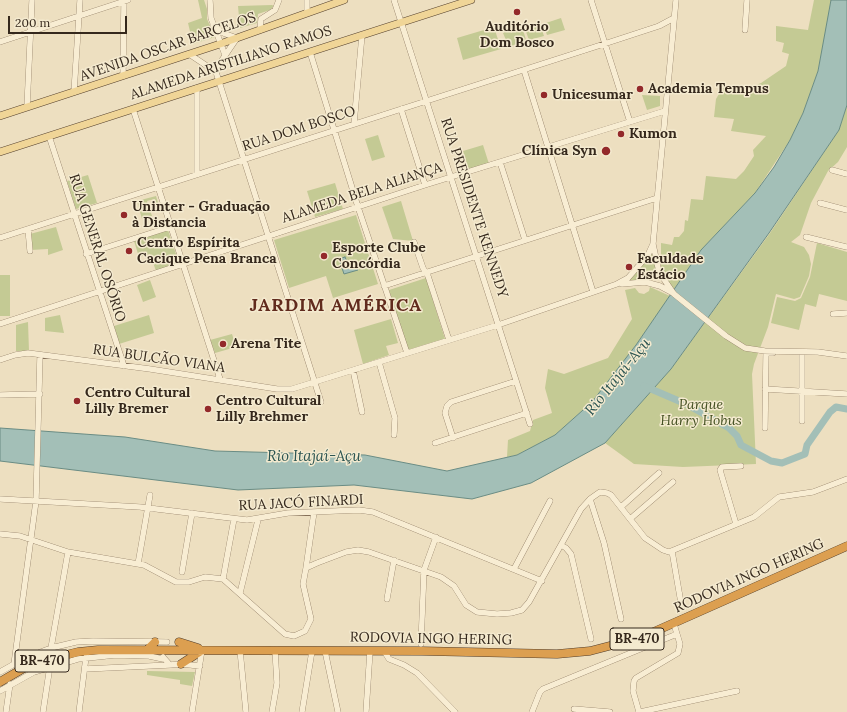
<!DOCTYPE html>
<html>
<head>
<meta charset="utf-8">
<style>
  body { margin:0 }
  #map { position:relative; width:847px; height:712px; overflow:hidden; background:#eddfc0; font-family:Lora,serif }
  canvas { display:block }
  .scale { position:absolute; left:8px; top:16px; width:119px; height:18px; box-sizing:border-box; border:2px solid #35281c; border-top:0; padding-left:5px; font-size:12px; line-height:14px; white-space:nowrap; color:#35281c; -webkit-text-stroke:3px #f4eacf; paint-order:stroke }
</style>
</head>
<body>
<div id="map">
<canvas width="847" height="712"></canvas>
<div class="scale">200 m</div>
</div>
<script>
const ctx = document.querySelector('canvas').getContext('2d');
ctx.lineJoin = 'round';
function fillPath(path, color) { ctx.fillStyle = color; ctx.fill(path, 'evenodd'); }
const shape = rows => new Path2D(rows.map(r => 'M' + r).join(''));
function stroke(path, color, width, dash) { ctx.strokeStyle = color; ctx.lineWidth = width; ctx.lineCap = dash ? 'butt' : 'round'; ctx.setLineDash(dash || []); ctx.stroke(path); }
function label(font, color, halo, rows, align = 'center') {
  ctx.font = font + ' Lora,serif'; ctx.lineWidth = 3; ctx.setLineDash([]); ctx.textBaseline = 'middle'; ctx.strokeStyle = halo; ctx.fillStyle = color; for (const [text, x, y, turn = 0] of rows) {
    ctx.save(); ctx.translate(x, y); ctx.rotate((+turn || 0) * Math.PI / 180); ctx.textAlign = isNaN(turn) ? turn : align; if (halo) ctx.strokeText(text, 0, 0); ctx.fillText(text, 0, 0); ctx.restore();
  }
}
fillPath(shape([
  [198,0,204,0,207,9,207,19,215,37,193,44,188,23,202,18],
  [814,0,831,0,828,23,818,71,803,113,790,140,755,193,701,250,674,289,664,278,661,270,661,243,672,245,674,237,679,237,684,231,685,220,688,221,691,199,703,200,706,176,736,179,744,171,754,156,753,150,766,136,731,131,734,119,714,117,716,99,723,87,747,89,761,83,786,66,789,54,782,52,784,43,776,41,776,26,808,30],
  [238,6,272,5,274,6,270,10,258,14,257,23,240,28],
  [561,18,565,30,547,35,543,24],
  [540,24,544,36,529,40,525,29],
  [522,26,526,40,509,47,503,33],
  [494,27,501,49,463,60,457,38],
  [642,95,660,96,660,106,647,110],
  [847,105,847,147,838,162,828,171,811,203,800,235,791,242,804,247,809,255,811,264,809,276,800,297,794,299,776,294,768,327,754,364,752,374,756,464,683,467,634,464,605,443,671,369,770,233,839,130],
  [378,135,385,157,372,161,365,139],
  [483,145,489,164,469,170,463,151],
  [88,175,97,203,76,209,67,181],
  [335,183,343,209,315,217,307,191],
  [156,196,159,206,157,206,155,199,147,201,152,216,142,219,137,201],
  [401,201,413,241,393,239,382,207],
  [356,215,378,284,333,298,326,276,289,288,274,240],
  [56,227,63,250,48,255,48,249,31,250,30,234],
  [168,230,179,263,156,271,150,254,139,257,134,241],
  [817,243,847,252,847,301,819,294,816,307,805,304,799,330,771,323,777,297,795,301,801,298,810,277],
  [652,252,657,270,647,281,624,283],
  [0,275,10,275,10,316,0,316],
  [426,278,445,339,408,350,389,290],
  [150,280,156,297,143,302,137,285],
  [650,287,670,296,636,345,592,402,555,435,517,455,507,457,508,440,530,431,533,420,552,413,545,388,548,369,564,374,608,358,632,319,625,290,635,288,639,293,644,294,649,291],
  [60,315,64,333,45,331,45,318],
  [149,315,154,333,119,344,114,326],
  [391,319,398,343,386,346,389,355,363,364,354,330],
  [28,322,29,351,16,351,16,325],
  [232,334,236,347,215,353,210,340],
  [147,671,195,672,192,686,180,684,180,680,147,675]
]), '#c4ca94');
const water = shape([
  [831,0,847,0,847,105,839,130,769,233,671,369,605,443,531,483,472,499,354,485,238,490,0,461,0,428,125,437,215,451,365,455,447,471,517,455,555,435,592,402,636,345,701,250,755,193,774,167,790,140,803,113,818,71,831,0],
  [345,257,348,264,355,262,358,270,344,274,339,259,345,257]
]);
fillPath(water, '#a3bfb7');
stroke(water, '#6a8c84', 1);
stroke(shape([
  [644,386,686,404,729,428,737,436,741,445,771,461,782,463,805,454,807,445,830,412,836,407,847,409]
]), '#a3bfb7', 7);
const minor = shape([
  [210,0,211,18,225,55],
  [394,0,530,424],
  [591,0,630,122],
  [307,13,307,0],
  [213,25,223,33,237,38,222,60,216,72],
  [260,30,261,19,275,10,279,0],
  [745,30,747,0],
  [0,42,128,0],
  [310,52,358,207,407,353],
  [189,54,216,72],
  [524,70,593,292],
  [216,72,321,402],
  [123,76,124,0],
  [197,88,197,174],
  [74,92,80,0],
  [27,107,32,0],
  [133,109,220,379],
  [401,109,425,185],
  [354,124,362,35],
  [49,136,124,366],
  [500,162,525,240],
  [832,170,847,174],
  [820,203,847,210],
  [28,229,30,251],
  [806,237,847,247],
  [0,238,604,44,659,26,674,18],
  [414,242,423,268,428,276,449,340],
  [86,254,170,227],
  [622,284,645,282,660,286,673,293],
  [384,286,657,198],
  [674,294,659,272,653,244,676,0],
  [833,314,847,313],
  [0,324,425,185,665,111],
  [0,360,15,355,28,353,150,369,277,389,292,389,498,325,617,284,628,278,648,255,653,244],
  [379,362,395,418,394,435],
  [353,370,362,412],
  [765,389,847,394],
  [0,395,40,394],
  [802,421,802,352],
  [765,428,766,353,773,353],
  [453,438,445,413,447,406,451,402,516,381],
  [435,443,527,413],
  [0,499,140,507,247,520,288,513,359,510,373,512,542,581],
  [590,499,604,543,621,619],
  [621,507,659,473],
  [630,519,673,482],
  [736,524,720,470,722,467,741,466],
  [0,534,20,536,68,552,144,565,176,582,189,582,205,577,223,579,285,634,294,636,305,631,311,619,303,584,306,568,317,563,346,552,358,550,369,552,441,577,454,586,466,605,477,612,497,614,511,613,522,610,529,602,581,509,590,499,600,492,607,493,611,495,645,538,663,550,669,552,754,517,779,497,813,492,847,479],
  [561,545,566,548,571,554,591,639],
  [672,551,681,603],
  [138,564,150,495],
  [306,568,314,512],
  [514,569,550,501],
  [182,572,192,513],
  [223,579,234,519],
  [240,593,258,520],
  [387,599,394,560],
  [421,644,424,570,436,537],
  [51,648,68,552],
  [240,650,246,712],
  [325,651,338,712],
  [384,651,389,659,404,665,417,673,455,712],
  [163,657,170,665,181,664,200,666],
  [14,664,36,501,40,355],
  [85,669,170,665],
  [0,672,25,658,51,648,76,642,93,641,167,642],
  [0,691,34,672,78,659,116,655,149,656,163,659],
  [574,709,610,712],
  [6,712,10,684],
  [43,712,50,666],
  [79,712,86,657],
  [192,712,202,650],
  [272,712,277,683,275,650],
  [302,712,312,651],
  [366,712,370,651],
  [532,712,540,692,543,689,677,634],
  [639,712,633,691,634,681,636,678,678,653,680,644,674,624],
  [640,712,737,691]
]);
const major = shape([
  [0,116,220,44,344,0],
  [0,152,471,0]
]);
const highway = shape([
  [179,642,198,648],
  [147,650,155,642],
  [181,664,201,651],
  [0,682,24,668,45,660,78,652,98,650,422,651,557,654,590,651,640,638,847,546]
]);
stroke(minor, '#857058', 6);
stroke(major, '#533f2d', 8);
stroke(highway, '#533f2d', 9);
stroke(minor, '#f8edd3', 5.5);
stroke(major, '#f0d597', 7);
stroke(highway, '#dc9f50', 8);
const minorBridge = shape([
  [674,294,726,336,745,348,765,351,818,352,847,356]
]);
stroke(minorBridge, '#857058', 6, []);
stroke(minorBridge, '#f8edd3', 5.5);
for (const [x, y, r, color] of [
  [517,12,4,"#93292a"],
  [640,89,4,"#93292a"],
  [544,95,4,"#93292a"],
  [621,134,4,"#93292a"],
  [606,151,5,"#93292a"],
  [124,215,4,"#93292a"],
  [129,251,4,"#93292a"],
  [324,256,4,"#93292a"],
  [629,267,4,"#93292a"],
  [223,344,4,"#93292a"],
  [77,401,4,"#93292a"],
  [208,409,4,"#93292a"]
]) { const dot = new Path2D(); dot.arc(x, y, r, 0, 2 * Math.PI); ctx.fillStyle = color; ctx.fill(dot); stroke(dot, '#f4eacf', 1.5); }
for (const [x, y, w] of [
  [637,639,54],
  [42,661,54]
]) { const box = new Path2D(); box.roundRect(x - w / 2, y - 11, w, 22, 3); ctx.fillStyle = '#f4eacf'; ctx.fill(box); stroke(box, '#35281c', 1); }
label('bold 13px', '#35281c', null, [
  ["BR-470",637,639],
  ["BR-470",42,661]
]);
label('bold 14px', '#35281c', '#f4eacf', [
  ["Auditório",517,27,"center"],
  ["Dom Bosco",517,43,"center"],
  ["Academia Tempus",648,89],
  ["Unicesumar",552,95],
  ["Kumon",629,134],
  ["Clínica Syn",597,151,"right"],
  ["Uninter - Graduação",132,207],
  ["à Distancia",132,223],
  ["Centro Espírita",137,243],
  ["Cacique Pena Branca",137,259],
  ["Esporte Clube",332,248],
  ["Concórdia",332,264],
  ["Faculdade",637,259],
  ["Estácio",637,275],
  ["Arena Tite",231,344],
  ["Centro Cultural",85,393],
  ["Lilly Bremer",85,409],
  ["Centro Cultural",216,401],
  ["Lilly Brehmer",216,417]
], 'left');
label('14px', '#35281c', '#f4eacf', [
  ["AVENIDA OSCAR BARCELOS",168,47,-19],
  ["ALAMEDA ARISTILIANO RAMOS",231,63,-18],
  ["RUA DOM BOSCO",299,129,-18],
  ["ALAMEDA BELA ALIANÇA",362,193,-18],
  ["RUA PRESIDENTE KENNEDY",474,208,72],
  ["RUA GENERAL OSÓRIO",97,248,72],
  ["RUA BULCÃO VIANA",159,359,8],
  ["RUA JACÓ FINARDI",301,503,-3],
  ["RODOVIA INGO HERING",749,576,-24],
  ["RODOVIA INGO HERING",431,639,1]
]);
label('italic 14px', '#455123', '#f4eacf', [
  ["Parque",701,405],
  ["Harry Hobus",701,421]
]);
label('italic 15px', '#2c5552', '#f4eacf', [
  ["Rio Itajaí-Açu",618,377,-51],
  ["Rio Itajaí-Açu",314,457]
]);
ctx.letterSpacing = '1px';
label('bold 18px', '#612b1d', '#f4eacf', [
  ["JARDIM AMÉRICA",336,306]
]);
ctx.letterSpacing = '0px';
</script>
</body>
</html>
